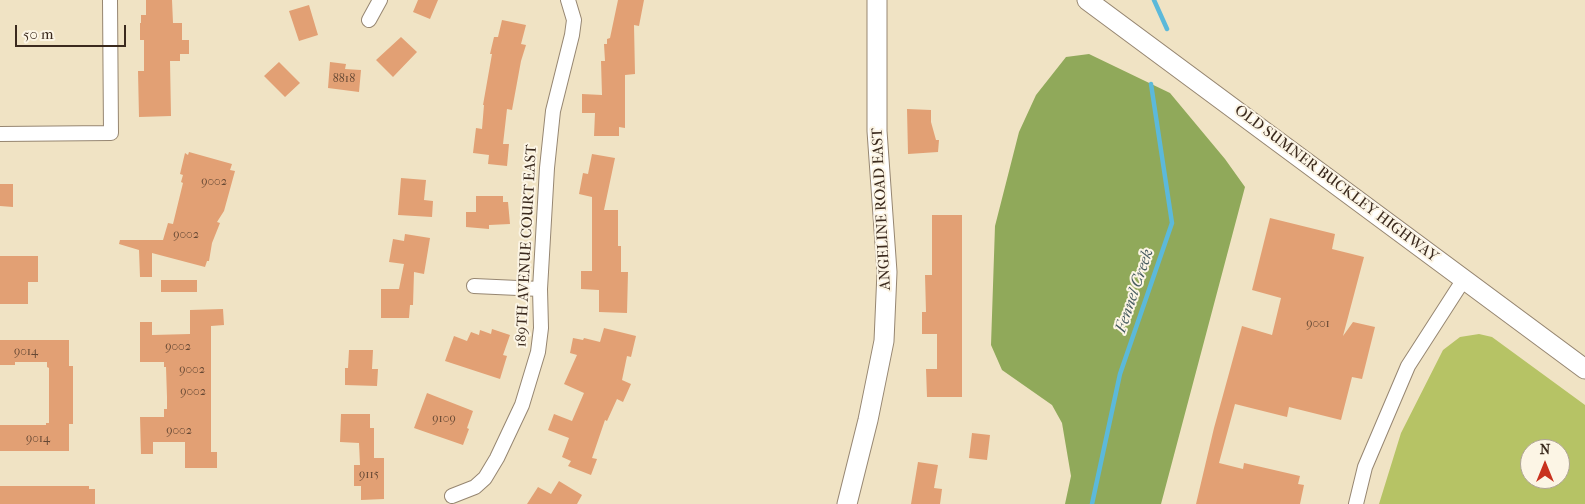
<!DOCTYPE html>
<html>
<head>
<meta charset="utf-8">
<style>
  body { margin:0 }
  #map { position:relative; width:1585px; height:504px; overflow:hidden; background:#f0e3c4; font-family:"IM FELL French Canon",serif }
  canvas { display:block }
  .north { position:absolute; left:1520px; top:439px; width:50px; height:50px; box-sizing:border-box; background:#fcf5e5; border:1px solid #afa495; border-radius:50%; rotate:0deg; font-size:14px; font-weight:700; line-height:20px; text-align:center; color:#3b2a1e }
  .north::after { content:''; display:block; margin:auto; width:18px; height:22px; background:#c8321e; clip-path:polygon(50% 0,100% 100%,50% 72%,0 100%) }
  .scale { position:absolute; left:15px; top:25px; width:111px; height:22px; box-sizing:border-box; border:2px solid #3b2a1e; border-top:0; padding-left:6px; font-size:15px; line-height:18px; white-space:nowrap; color:#3b2a1e; -webkit-text-stroke:4px #fcf5e5; paint-order:stroke }
</style>
</head>
<body>
<div id="map">
<canvas width="1585" height="504"></canvas>
<div class="north">N</div>
<div class="scale">50 m</div>
</div>
<script>
const ctx = document.querySelector('canvas').getContext('2d');
ctx.lineJoin = 'round';
function fillPath(path, color) { ctx.fillStyle = color; ctx.fill(path, 'evenodd'); }
const shape = rows => new Path2D(rows.map(r => 'M' + r).join(''));
function stroke(path, color, width, dash) { ctx.strokeStyle = color; ctx.lineWidth = width; ctx.lineCap = dash ? 'butt' : 'round'; ctx.setLineDash(dash || []); ctx.stroke(path); }
function label(font, color, halo, rows, align = 'center') {
  ctx.font = font + ' "IM FELL French Canon",serif'; ctx.lineWidth = 4; ctx.setLineDash([]); ctx.textBaseline = 'middle'; ctx.strokeStyle = halo; ctx.fillStyle = color; for (const [text, x, y, turn = 0] of rows) {
    ctx.save(); ctx.translate(x, y); ctx.rotate((+turn || 0) * Math.PI / 180); ctx.textAlign = isNaN(turn) ? turn : align; if (halo) ctx.strokeText(text, 0, 0); ctx.fillText(text, 0, 0); ctx.restore();
  }
}
fillPath(shape([
  [1479,334,1492,337,1585,405,1585,504,1379,504,1401,433,1443,350,1460,337],
  [1530,449,1560,449,1560,479,1530,479]
]), '#b6c365');
fillPath(shape([
  [1089,54,1170,93,1225,159,1245,187,1161,504,1065,504,1071,476,1062,423,1052,405,1002,370,991,345,995,226,1019,132,1036,95,1066,57]
]), '#90a95a');
stroke(shape([
  [1154,0,1167,29],
  [1092,504,1120,374,1172,223,1151,84]
]), '#5cb9da', 4.5);
fillPath(shape([
  [146,0,172,0,173,23,182,23,182,40,189,40,189,54,180,54,180,61,170,61,171,116,139,117,138,71,144,71,144,40,140,40,140,23,141,23,141,15,146,15],
  [418,0,438,0,430,19,413,12],
  [618,0,644,0,639,26,634,25,635,74,625,75,625,128,619,127,619,136,594,136,595,113,582,113,582,94,602,95,601,61,605,61,604,44,607,44,607,39,610,38],
  [309,5,318,35,299,41,289,11],
  [502,20,526,25,521,44,526,45,521,61,512,110,507,109,503,144,509,144,507,166,488,164,489,155,473,153,476,128,482,129,484,105,483,105,492,54,490,54,494,37,498,37],
  [401,37,417,52,393,77,376,60],
  [279,62,300,83,285,97,264,76],
  [330,62,346,64,345,69,361,70,359,92,328,88],
  [907,109,931,110,931,122,936,140,939,140,938,152,908,154],
  [189,152,232,164,230,170,235,171,224,211,217,222,220,223,212,243,209,261,207,261,205,267,152,253,152,277,140,277,139,250,119,244,120,240,163,240,168,223,173,224,183,183,181,182,183,175,180,174,185,153,188,155],
  [592,154,615,158,604,210,618,210,618,246,621,246,621,272,628,272,627,313,599,312,599,290,581,289,581,271,592,271,592,197,579,194,583,173,588,174],
  [401,178,426,180,424,200,433,201,432,217,398,215],
  [0,184,13,184,13,207,0,206],
  [476,196,503,196,503,202,508,202,510,224,489,225,489,229,466,227,466,212,476,212],
  [932,215,962,215,962,397,927,397,926,369,937,369,937,334,922,334,922,312,926,312,925,275,932,275],
  [1270,218,1335,234,1332,249,1364,257,1343,336,1353,322,1375,327,1362,379,1352,377,1341,420,1289,407,1287,417,1235,404,1219,463,1243,469,1244,463,1300,476,1298,484,1304,485,1300,504,1196,504,1214,428,1242,326,1272,335,1281,298,1252,290],
  [405,234,430,238,424,274,414,272,413,305,410,305,409,318,381,318,381,289,399,289,404,264,389,262,393,239,404,241],
  [0,256,38,256,38,282,28,282,28,304,0,304],
  [161,280,197,280,197,292,161,292],
  [223,309,224,325,211,326,211,452,217,452,217,468,185,468,185,442,153,442,153,454,141,454,140,417,164,417,164,409,167,409,167,397,166,367,164,367,164,362,140,362,140,322,152,322,152,335,190,334,190,310],
  [604,328,636,336,631,357,627,356,622,380,631,384,623,402,617,399,607,421,605,420,592,458,597,459,591,475,568,466,571,461,562,457,569,438,548,430,554,414,572,421,584,393,564,384,577,355,570,353,573,338,583,340,584,338,600,342],
  [492,329,510,335,503,355,507,356,500,379,445,361,454,336,467,341,471,332,479,335,480,330,491,334],
  [0,340,69,340,69,366,73,366,73,424,69,424,69,451,0,451,0,425,46,425,46,423,49,423,49,368,47,367,47,362,15,362,15,365,0,365],
  [349,350,373,350,372,369,378,369,377,386,345,385,345,368,348,368],
  [427,393,473,411,467,428,469,429,463,445,414,428],
  [341,414,370,414,370,428,374,428,374,458,384,458,384,499,361,500,361,486,354,486,354,465,360,465,359,443,340,442],
  [972,433,990,435,987,460,969,458],
  [918,462,938,465,934,488,942,489,940,504,911,504],
  [559,481,582,495,577,504,527,504,538,487,551,494],
  [0,486,89,486,89,489,95,489,95,504,0,504]
]), '#e2a074');
const street = shape([
  [369,20,380,0],
  [0,134,111,133,110,0],
  [474,286,540,289],
  [452,496,475,487,485,478,497,458,522,405,538,352,541,328,540,289,547,168,553,111,572,35,574,20,568,0],
  [1356,504,1365,467,1408,366,1464,279]
]);
const secondary = shape([
  [1087,0,1585,369],
  [847,504,868,420,884,341,887,272,877,131,877,0]
]);
stroke(street, '#968671', 16);
stroke(secondary, '#968671', 21);
stroke(street, '#fff', 14);
stroke(secondary, '#fff', 19);
label('12px', '#654834', null, [
  ["8818",344,79],
  ["9002",214,182],
  ["9002",186,235],
  ["9001",1318,324],
  ["9002",178,347],
  ["9014",26,352],
  ["9002",192,370],
  ["9002",193,392],
  ["9109",444,419],
  ["9002",179,431],
  ["9014",38,439],
  ["9115",369,475]
]);
label('15px', '#3b2a1e', '#fcf5e5', [
  ["OLD SUMNER BUCKLEY HIGHWAY",1336,184,37],
  ["ANGELINE ROAD EAST",882,209,-93],
  ["189TH AVENUE COURT EAST",527,246,-87]
]);
label('italic 16px', '#475c60', '#fcf5e5', [
  ["Fennel Creek",1135,291,-71]
]);
</script>
</body>
</html>
